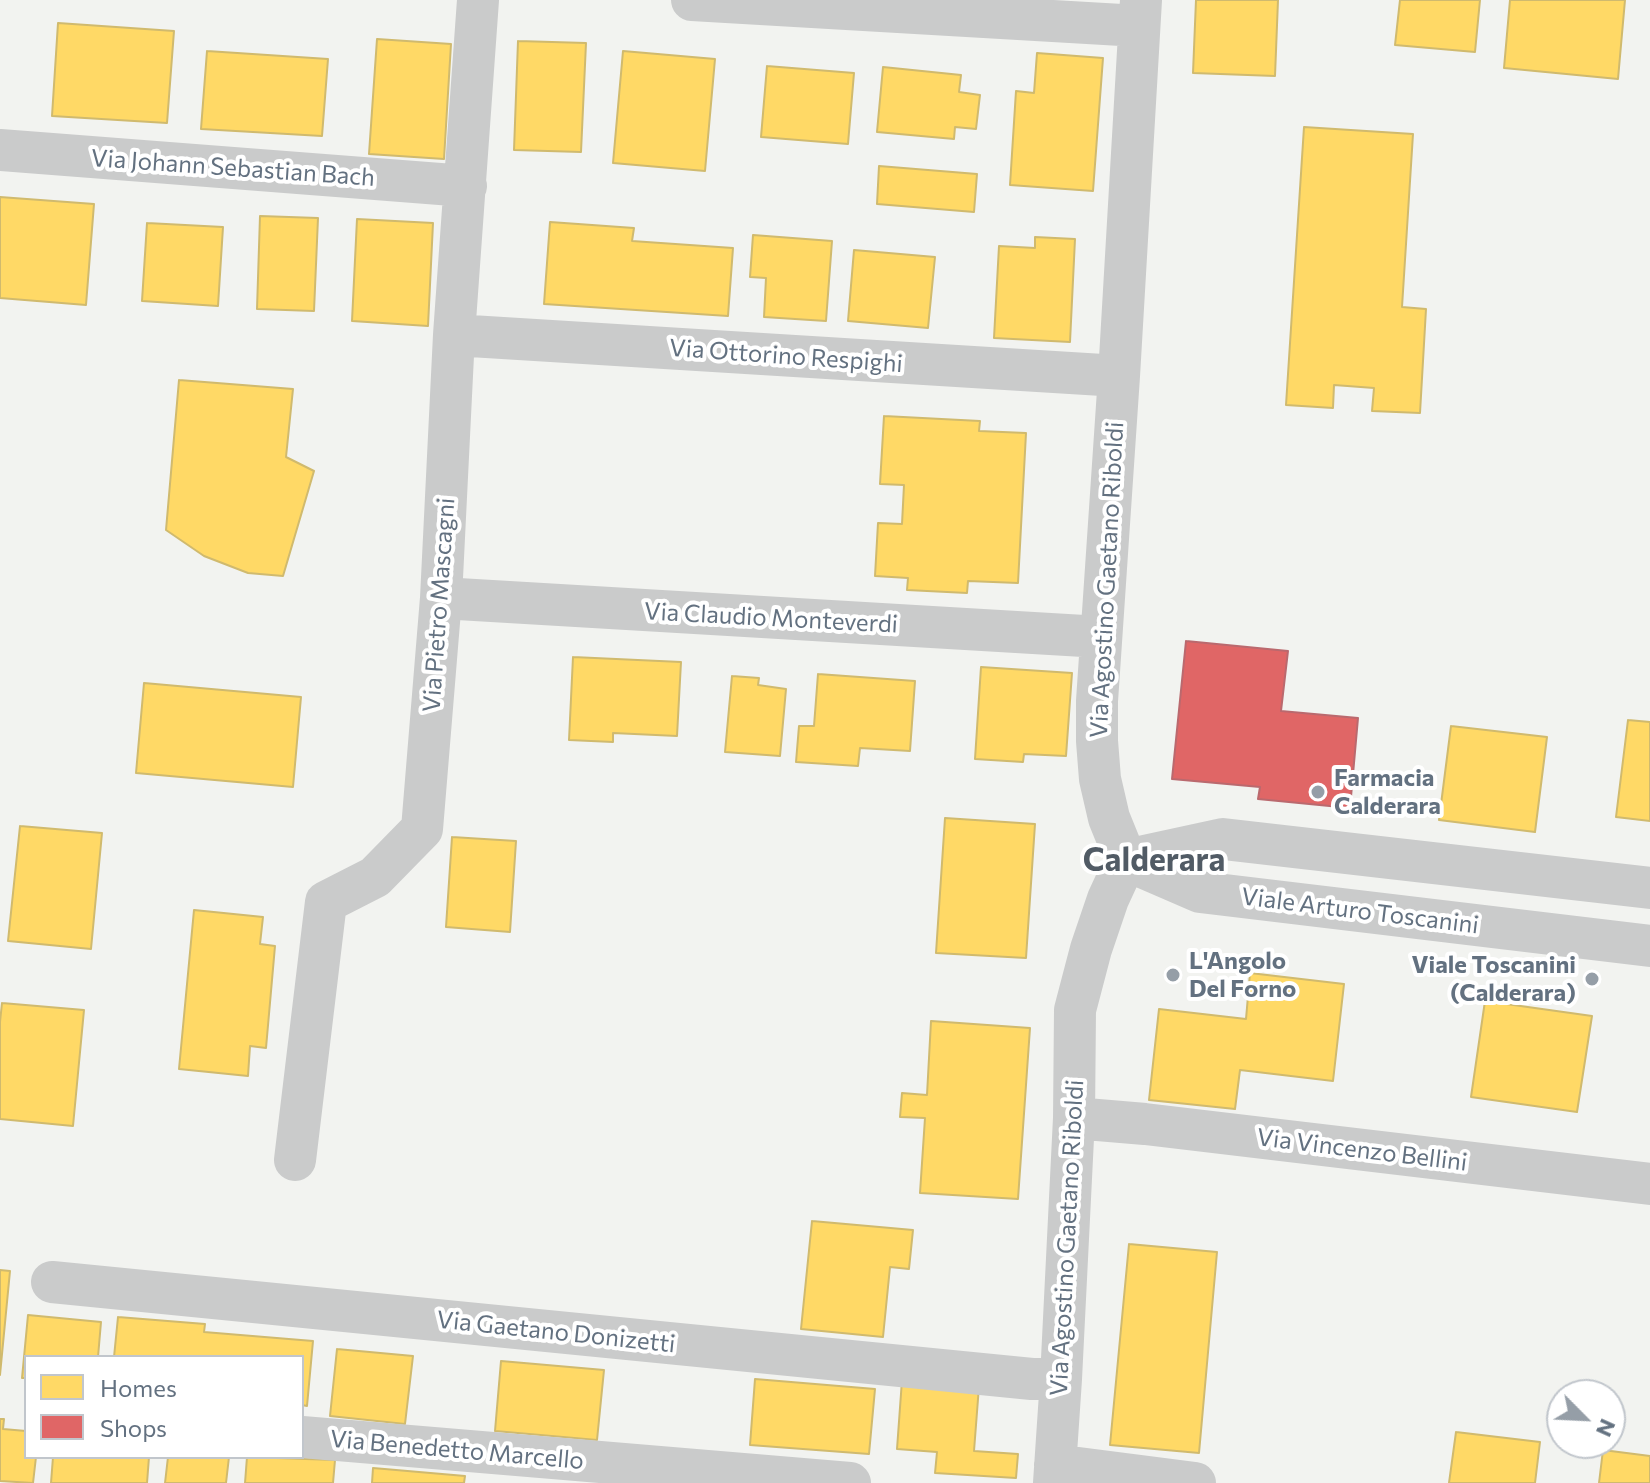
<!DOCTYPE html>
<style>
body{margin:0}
#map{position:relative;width:1650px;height:1483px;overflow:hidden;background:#f2f3f0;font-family:Commissioner,sans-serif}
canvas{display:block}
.legend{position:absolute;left:24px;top:1355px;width:280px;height:104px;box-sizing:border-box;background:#fff;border:2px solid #c1c6cc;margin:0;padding:10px 14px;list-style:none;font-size:24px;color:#637180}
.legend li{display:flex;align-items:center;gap:16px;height:40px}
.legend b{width:40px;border:2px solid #c1c6cc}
.north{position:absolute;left:1546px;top:1379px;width:80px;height:80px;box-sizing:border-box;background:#fff;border:2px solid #c1c6cc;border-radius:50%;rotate:114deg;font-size:22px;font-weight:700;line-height:32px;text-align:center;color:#637180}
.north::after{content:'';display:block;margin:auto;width:28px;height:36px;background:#959ea7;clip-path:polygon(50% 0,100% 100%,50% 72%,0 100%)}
</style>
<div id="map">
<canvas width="1650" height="1483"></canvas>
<ul class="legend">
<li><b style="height:22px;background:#ffd966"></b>Homes</li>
<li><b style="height:22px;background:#e06666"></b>Shops</li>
</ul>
<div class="north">N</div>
</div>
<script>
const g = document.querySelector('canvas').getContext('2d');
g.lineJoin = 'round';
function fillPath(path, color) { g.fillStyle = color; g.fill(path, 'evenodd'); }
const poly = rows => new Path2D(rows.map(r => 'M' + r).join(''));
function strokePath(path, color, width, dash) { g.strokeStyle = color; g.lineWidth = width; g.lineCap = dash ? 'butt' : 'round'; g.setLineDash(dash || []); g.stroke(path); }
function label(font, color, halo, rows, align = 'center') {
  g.font = font + ' Commissioner,sans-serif'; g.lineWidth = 8; g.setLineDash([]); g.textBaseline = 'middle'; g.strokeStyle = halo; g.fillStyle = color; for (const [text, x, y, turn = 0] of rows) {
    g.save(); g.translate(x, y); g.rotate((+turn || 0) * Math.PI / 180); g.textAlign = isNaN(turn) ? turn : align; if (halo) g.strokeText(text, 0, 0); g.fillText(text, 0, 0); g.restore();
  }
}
const homes = poly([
 [1196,0,1278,0,1275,76,1193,73,1196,0],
 [1400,0,1480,0,1475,52,1395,45,1400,0],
 [1510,0,1625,0,1618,79,1504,68,1510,0],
 [58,23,174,31,167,123,52,116,58,23],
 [377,39,451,44,444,159,369,154,377,39],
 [518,41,586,43,581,152,514,150,518,41],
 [207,51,328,59,322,136,201,129,207,51],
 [623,51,715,59,705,171,613,163,623,51],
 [1037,53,1103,58,1093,191,1010,185,1016,91,1034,93,1037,53],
 [767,66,854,73,848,144,761,137,767,66],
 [883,67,961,75,959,92,980,95,976,129,955,127,954,139,877,132,883,67],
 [1304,127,1413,134,1402,307,1426,309,1420,413,1372,411,1374,388,1334,385,1333,408,1286,405,1304,127],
 [879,166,977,174,974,212,877,204,879,166],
 [0,197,94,204,86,305,0,298,0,197],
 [260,216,318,218,314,311,257,309,260,216],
 [357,219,433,223,428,326,352,321,357,219],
 [550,222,634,228,632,241,733,248,728,316,544,304,550,222],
 [147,223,223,227,218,306,142,301,147,223],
 [753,235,832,241,826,321,764,317,766,278,750,277,753,235],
 [1035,237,1075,239,1070,342,994,338,999,246,1035,248,1035,237],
 [854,250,935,257,928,328,848,321,854,250],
 [179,380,293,389,286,457,314,471,283,576,248,573,204,556,166,530,179,380],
 [884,416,980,421,979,431,1026,433,1018,583,968,581,967,593,907,590,908,578,875,576,878,523,902,524,904,485,880,484,884,416],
 [573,657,681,662,677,736,613,733,613,742,569,740,573,657],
 [981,667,1072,673,1066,756,1024,754,1023,762,975,759,981,667],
 [818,674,915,681,910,751,860,748,858,766,796,762,799,726,814,726,818,674],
 [732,676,759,678,758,685,786,689,780,756,725,752,732,676],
 [144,683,301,697,293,787,136,773,144,683],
 [1628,720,1650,722,1650,821,1616,817,1628,720],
 [1451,726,1547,737,1535,832,1439,820,1451,726],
 [945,818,1035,824,1026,958,936,953,945,818],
 [20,826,102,833,91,949,8,941,20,826],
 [452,837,516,841,510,932,446,927,452,837],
 [194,910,263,917,260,944,275,946,266,1048,250,1046,248,1076,179,1069,194,910],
 [1250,973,1344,984,1333,1081,1240,1070,1235,1109,1149,1100,1159,1009,1246,1019,1250,973],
 [1485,1001,1592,1016,1577,1112,1471,1097,1485,1001],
 [2,1003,84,1010,73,1126,0,1119,0,1022,2,1003],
 [931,1021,1030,1028,1018,1199,920,1193,925,1118,900,1117,902,1093,927,1095,931,1021],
 [812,1221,913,1230,909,1269,890,1267,883,1337,801,1329,812,1221],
 [1129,1244,1217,1252,1199,1453,1110,1445,1129,1244],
 [0,1270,10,1271,0,1375,0,1270],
 [28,1315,101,1322,98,1357,26,1357,26,1378,22,1378,28,1315],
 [118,1317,205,1324,204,1332,313,1341,307,1406,302,1405,302,1357,114,1357,118,1317],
 [337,1349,413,1356,405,1424,330,1416,337,1349],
 [501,1361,604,1370,597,1440,495,1431,501,1361],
 [755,1379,875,1389,869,1454,750,1445,755,1379],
 [902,1380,979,1386,974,1451,1018,1454,1016,1478,935,1473,937,1452,897,1449,902,1380],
 [0,1419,4,1419,3,1429,26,1431,26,1457,36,1457,33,1483,0,1481,0,1419],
 [1456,1432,1540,1442,1535,1483,1449,1483,1456,1432],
 [1603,1450,1650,1456,1650,1483,1599,1483,1603,1450],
 [53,1457,149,1457,147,1483,51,1483,53,1457],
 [168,1457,229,1457,226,1483,165,1483,168,1457],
 [247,1457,335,1460,333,1483,245,1483,247,1457],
 [373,1468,465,1476,464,1483,372,1483,373,1468]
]);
fillPath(homes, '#ffd966');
strokePath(homes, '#d0ba6e', 2);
const shops = poly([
 [1186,641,1288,651,1281,711,1358,718,1350,808,1258,799,1260,787,1172,779,1186,641]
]);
fillPath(shops, '#e06666');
strokePath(shops, '#ba696e', 2);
strokePath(poly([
 [692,0,1139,26],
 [0,150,466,186],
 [454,335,1119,376],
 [441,598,1101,637],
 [1126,860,1200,892,1650,946],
 [1126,860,1223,839,1650,888],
 [1074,1118,1145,1124,1650,1184],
 [295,1160,326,902,375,877,422,829,441,598,454,335,478,0],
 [52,1282,1032,1379,1061,1379],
 [302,1437,850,1483],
 [1055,1465,1195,1483],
 [1054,1483,1061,1379,1074,1118,1075,1010,1091,949,1108,899,1126,860,1109,818,1100,779,1097,741,1097,701,1119,376,1141,0]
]), '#cacbcb', 42);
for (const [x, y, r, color] of [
 [1318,792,8,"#959ea7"],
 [1173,975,8,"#959ea7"],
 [1592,979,8,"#959ea7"]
]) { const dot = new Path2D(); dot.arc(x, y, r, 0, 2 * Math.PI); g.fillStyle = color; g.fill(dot); strokePath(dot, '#fff', 3); }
label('24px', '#637180', '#fff', [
 ["Via Johann Sebastian Bach",233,168,4],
 ["Via Ottorino Respighi",786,356,4],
 ["Via Agostino Gaetano Riboldi",1107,580,-87],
 ["Via Pietro Mascagni",439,605,-86],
 ["Via Claudio Monteverdi",771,618,3],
 ["Viale Arturo Toscanini",1360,911,7],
 ["Via Vincenzo Bellini",1362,1150,7],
 ["Via Agostino Gaetano Riboldi",1067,1238,-87],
 ["Via Gaetano Donizetti",556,1332,6],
 ["Via Benedetto Marcello",457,1450,5]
]);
label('bold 24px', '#637180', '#fff', [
 ["Farmacia",1334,778],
 ["Calderara",1334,806],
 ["L'Angolo",1189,961],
 ["Del Forno",1189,989],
 ["Viale Toscanini",1576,965,"right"],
 ["(Calderara)",1576,993,"right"]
], 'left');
label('bold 32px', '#515b65', '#fff', [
 ["Calderara",1154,860]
]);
</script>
